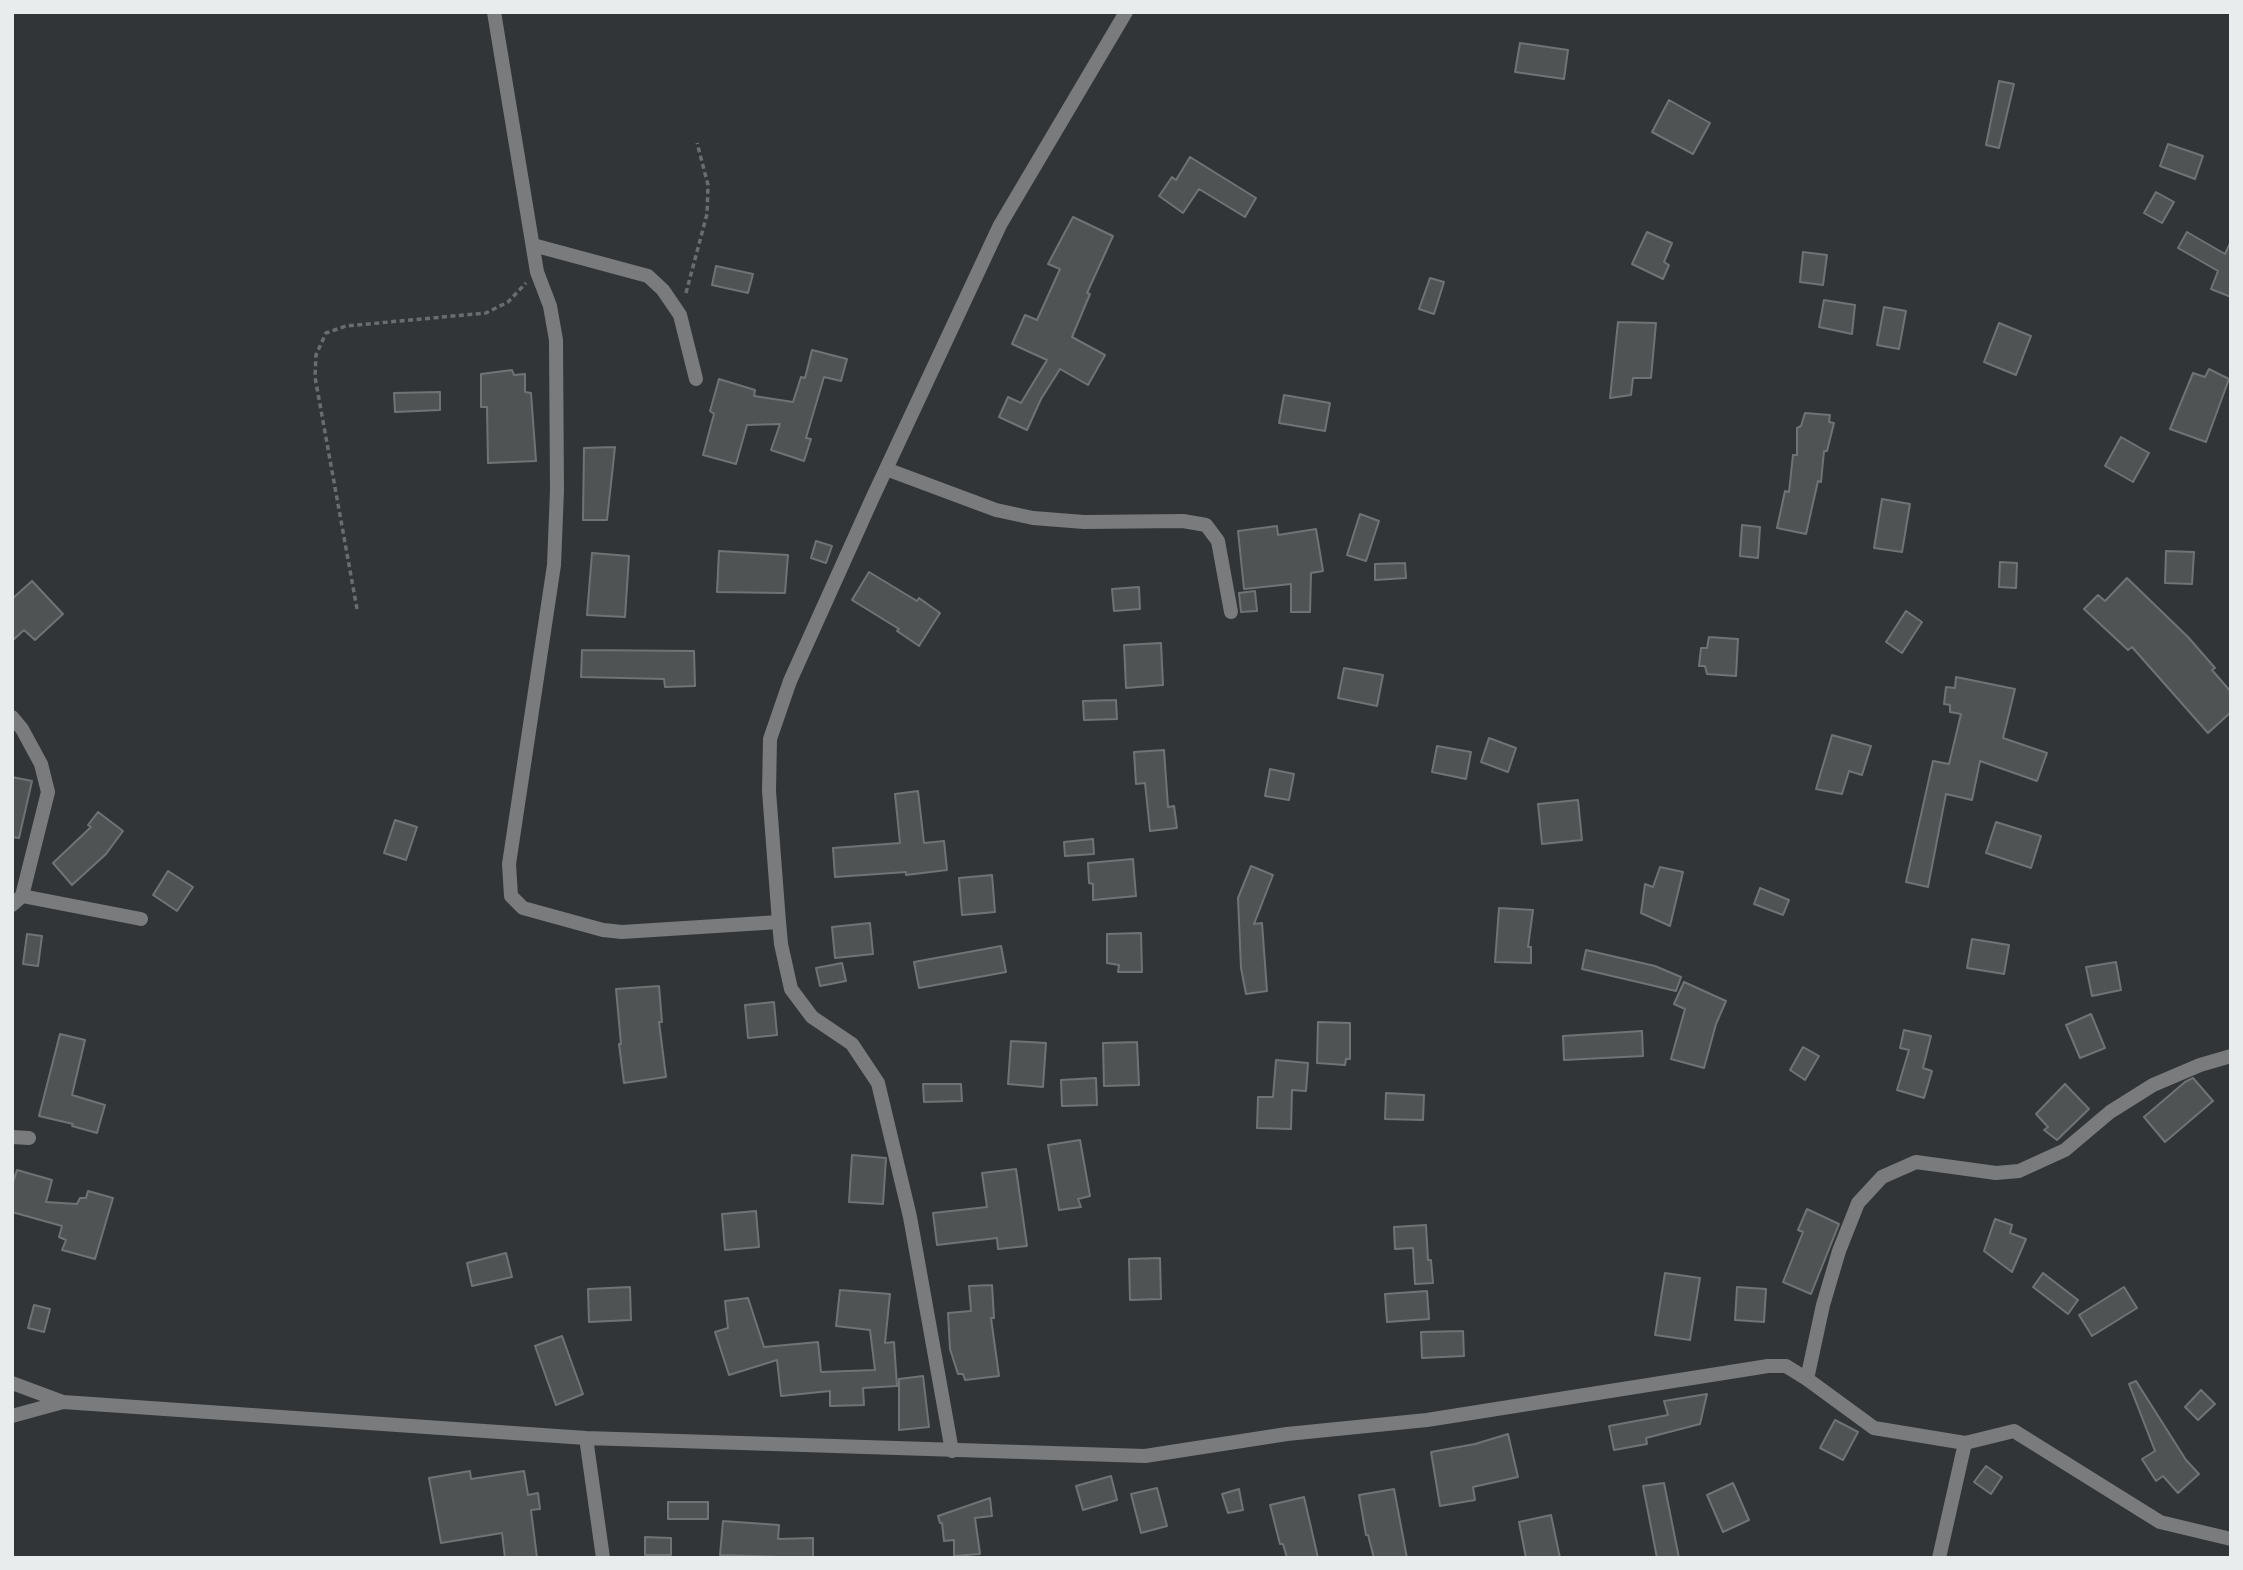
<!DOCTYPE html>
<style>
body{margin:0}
#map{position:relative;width:2243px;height:1570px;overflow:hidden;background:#323537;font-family:"Golos Text",sans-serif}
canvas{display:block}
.frame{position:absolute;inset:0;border:14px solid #e9eced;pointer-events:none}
</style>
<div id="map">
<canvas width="2243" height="1570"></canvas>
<div class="frame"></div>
</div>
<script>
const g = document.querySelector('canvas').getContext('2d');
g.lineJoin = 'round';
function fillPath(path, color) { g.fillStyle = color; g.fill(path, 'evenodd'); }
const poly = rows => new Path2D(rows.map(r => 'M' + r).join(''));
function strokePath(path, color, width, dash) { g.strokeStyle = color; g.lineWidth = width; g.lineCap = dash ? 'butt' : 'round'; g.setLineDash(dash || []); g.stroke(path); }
const building = poly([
 [1520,43,1568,50,1564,79,1515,72,1520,43],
 [1999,81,2014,84,1999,148,1986,145,1999,81],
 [1669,100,1710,123,1693,154,1652,132,1669,100],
 [2168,144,2203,156,2195,179,2160,166,2168,144],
 [1190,157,1256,198,1245,217,1199,189,1183,213,1159,196,1172,177,1176,180,1190,157],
 [2156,192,2174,202,2162,223,2144,213,2156,192],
 [1073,217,1113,236,1087,293,1090,294,1072,337,1105,355,1088,385,1060,369,1041,399,1027,430,999,417,1008,397,1021,403,1047,360,1012,344,1025,315,1037,320,1060,269,1048,264,1073,217],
 [1647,232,1672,243,1664,262,1669,265,1663,279,1632,264,1647,232],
 [2187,232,2225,254,2231,241,2231,297,2211,289,2218,271,2178,248,2187,232],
 [1803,252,1827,255,1823,285,1800,282,1803,252],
 [716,266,753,274,748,293,712,285,716,266],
 [1430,278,1444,282,1434,314,1419,309,1430,278],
 [1824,300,1855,305,1852,334,1819,327,1824,300],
 [1884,307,1906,311,1899,349,1877,345,1884,307],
 [1618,322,1656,323,1651,378,1633,378,1631,395,1610,398,1618,322],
 [1999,323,2031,336,2016,375,1984,362,1999,323],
 [812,350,847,359,841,381,824,377,806,438,811,439,804,461,771,450,780,424,747,425,736,464,703,455,714,414,710,411,719,379,755,390,754,396,793,402,801,377,805,378,812,350],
 [2209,369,2229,379,2206,442,2170,429,2193,373,2205,377,2209,369],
 [512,370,514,375,525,374,525,392,531,393,536,461,488,463,487,407,481,407,481,374,512,370],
 [440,392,440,410,395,412,394,393,440,392],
 [1284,395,1330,403,1325,431,1279,423,1284,395],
 [1805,413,1830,415,1829,422,1834,423,1827,451,1824,451,1821,482,1818,481,1806,534,1777,528,1785,491,1789,492,1793,455,1797,455,1797,428,1801,426,1805,413],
 [2121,437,2149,453,2133,482,2105,466,2121,437],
 [615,447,607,520,583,520,584,448,615,447],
 [1882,499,1910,504,1902,552,1874,548,1882,499],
 [1360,514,1379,521,1366,561,1347,555,1360,514],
 [1742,525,1760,527,1758,558,1740,556,1742,525],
 [1277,526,1278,535,1316,529,1323,571,1311,573,1310,612,1291,612,1291,584,1244,589,1238,531,1277,526],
 [816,541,832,546,826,563,811,558,816,541],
 [719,551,788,555,785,593,717,592,719,551],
 [2166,551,2194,552,2192,584,2165,583,2166,551],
 [592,553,629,556,625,617,587,615,592,553],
 [2000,562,2017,563,2016,588,1999,587,2000,562],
 [1405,563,1406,578,1375,580,1375,564,1405,563],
 [869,572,917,601,919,598,940,613,919,646,897,631,899,629,852,600,869,572],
 [2127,578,2188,637,2215,668,2212,670,2231,692,2231,712,2208,733,2132,647,2128,650,2084,609,2098,595,2105,601,2127,578],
 [32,581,63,614,35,640,24,630,12,641,12,599,32,581],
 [1139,587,1140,609,1114,611,1112,589,1139,587],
 [1255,591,1257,611,1241,612,1239,593,1255,591],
 [1906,611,1922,622,1902,653,1886,642,1906,611],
 [1709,637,1738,639,1736,676,1707,674,1705,666,1699,666,1701,648,1707,648,1709,637],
 [1161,643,1163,685,1126,688,1124,645,1161,643],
 [582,650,694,651,695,686,665,687,664,679,581,677,582,650],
 [1344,668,1383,675,1377,706,1338,698,1344,668],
 [1956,677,2015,689,2003,738,2047,753,2037,781,1980,761,1972,800,1946,794,1928,887,1906,882,1933,761,1949,764,1961,714,1950,712,1950,705,1944,704,1946,687,1955,688,1956,677],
 [1116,700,1117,719,1084,720,1083,701,1116,700],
 [1832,735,1871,746,1862,775,1849,771,1842,794,1816,789,1832,735],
 [1489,738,1516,748,1508,772,1481,762,1489,738],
 [1437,746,1471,752,1466,779,1432,772,1437,746],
 [1164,750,1168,807,1174,806,1177,828,1150,831,1145,783,1136,784,1134,752,1164,750],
 [1270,769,1294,774,1289,800,1265,796,1270,769],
 [12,777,32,781,19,838,12,837,12,777],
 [918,791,924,843,944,841,947,870,906,875,906,872,835,877,833,848,900,843,895,794,918,791],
 [1578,800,1582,840,1542,844,1538,804,1578,800],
 [98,812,123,831,106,854,72,885,53,863,91,827,88,825,98,812],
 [395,820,417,827,406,860,384,853,395,820],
 [1996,822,2041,836,2031,868,1986,853,1996,822],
 [1093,839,1094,854,1065,856,1064,842,1093,839],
 [1133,859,1136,896,1093,900,1093,884,1089,883,1088,863,1133,859],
 [1251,866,1273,875,1254,924,1262,923,1267,991,1246,994,1241,968,1238,898,1251,866],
 [1660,867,1683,872,1670,926,1641,913,1645,884,1653,887,1660,867],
 [168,871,193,887,177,911,153,895,168,871],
 [992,875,995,912,962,915,959,878,992,875],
 [1760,888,1789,900,1783,915,1754,904,1760,888],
 [1499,908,1533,910,1528,947,1531,947,1531,963,1495,962,1499,908],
 [870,923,873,954,835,958,832,927,870,923],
 [1141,933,1142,972,1118,972,1119,965,1107,963,1107,934,1141,933],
 [27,934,42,936,38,966,23,964,27,934],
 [1972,939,2009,945,2004,974,1967,968,1972,939],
 [1001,946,1006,972,919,988,914,962,1001,946],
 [1586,950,1655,966,1681,977,1676,991,1582,969,1586,950],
 [2116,962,2121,990,2092,996,2086,967,2116,962],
 [842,963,846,981,820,986,816,968,842,963],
 [1684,982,1726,1001,1716,1024,1704,1068,1671,1059,1685,1009,1674,1004,1684,982],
 [659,986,662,1022,659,1022,666,1077,624,1083,619,1044,621,1044,616,989,659,986],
 [774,1002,777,1035,748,1038,745,1005,774,1002],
 [2091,1014,2105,1048,2080,1058,2066,1025,2091,1014],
 [1318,1022,1350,1023,1350,1059,1346,1059,1345,1065,1317,1063,1318,1022],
 [1904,1030,1931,1036,1923,1068,1932,1071,1924,1098,1897,1090,1909,1050,1900,1048,1904,1030],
 [1642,1031,1643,1056,1564,1060,1563,1036,1642,1031],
 [60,1034,85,1040,72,1095,105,1105,97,1133,72,1126,73,1124,39,1116,60,1034],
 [1011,1041,1046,1043,1043,1087,1008,1084,1011,1041],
 [1137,1042,1139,1085,1104,1086,1103,1043,1137,1042],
 [1803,1047,1819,1056,1805,1080,1790,1070,1803,1047],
 [1276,1060,1308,1063,1306,1091,1292,1090,1291,1129,1257,1128,1258,1097,1273,1097,1276,1060],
 [1096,1078,1097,1105,1062,1106,1061,1080,1096,1078],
 [2193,1078,2213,1101,2165,1142,2144,1117,2185,1082,2193,1078],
 [923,1084,961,1084,962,1101,924,1102,923,1084],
 [2065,1084,2089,1109,2057,1140,2044,1130,2048,1127,2036,1114,2065,1084],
 [1386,1093,1424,1095,1423,1120,1385,1119,1386,1093],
 [1080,1140,1090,1196,1078,1199,1081,1207,1059,1210,1048,1145,1080,1140],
 [852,1155,886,1158,883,1204,849,1202,852,1155],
 [1016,1169,1027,1246,998,1249,997,1238,937,1245,933,1213,987,1207,982,1173,1016,1169],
 [17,1170,52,1180,46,1202,77,1204,80,1198,86,1198,88,1191,113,1198,95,1259,62,1250,66,1240,59,1237,62,1226,12,1212,12,1185,17,1170],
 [1807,1209,1839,1224,1811,1294,1783,1282,1803,1232,1798,1230,1807,1209],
 [756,1211,759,1247,725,1250,722,1214,756,1211],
 [1995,1219,2012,1225,2010,1233,2026,1239,2012,1272,1984,1251,1995,1219],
 [1426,1225,1428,1260,1431,1260,1433,1283,1415,1284,1413,1248,1395,1249,1394,1227,1426,1225],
 [506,1253,512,1277,472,1286,467,1263,506,1253],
 [1160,1258,1161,1299,1130,1300,1129,1259,1160,1258],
 [1665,1273,1700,1278,1690,1340,1655,1335,1665,1273],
 [2043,1273,2078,1300,2068,1314,2033,1287,2043,1273],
 [992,1285,994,1318,991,1318,999,1376,965,1380,963,1374,958,1374,950,1349,948,1313,971,1311,969,1286,992,1285],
 [630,1287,631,1320,589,1322,588,1289,630,1287],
 [1737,1287,1766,1289,1764,1322,1735,1320,1737,1287],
 [2124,1287,2137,1308,2092,1336,2079,1315,2124,1287],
 [840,1290,890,1294,885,1343,894,1342,897,1386,863,1388,864,1405,830,1406,830,1391,781,1396,777,1360,729,1375,715,1332,728,1328,725,1301,748,1298,764,1347,818,1342,821,1372,875,1370,870,1330,836,1326,840,1290],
 [1427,1291,1429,1319,1387,1322,1385,1294,1427,1291],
 [34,1305,50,1309,44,1332,28,1328,34,1305],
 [1463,1331,1464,1356,1422,1358,1421,1332,1463,1331],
 [562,1336,583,1394,556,1405,535,1346,562,1336],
 [923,1376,929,1427,899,1430,899,1379,923,1376],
 [2136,1381,2186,1460,2199,1474,2178,1493,2163,1476,2156,1481,2142,1459,2155,1451,2129,1384,2136,1381],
 [2201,1390,2215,1404,2198,1420,2185,1407,2201,1390],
 [1707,1394,1700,1424,1646,1438,1647,1444,1614,1450,1609,1426,1668,1415,1664,1401,1707,1394],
 [1835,1420,1858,1432,1843,1460,1820,1448,1835,1420],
 [1508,1434,1518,1477,1473,1487,1475,1500,1440,1506,1431,1452,1475,1444,1508,1434],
 [1986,1466,2002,1477,1991,1494,1974,1482,1986,1466],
 [470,1471,471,1479,524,1471,528,1495,538,1493,540,1509,531,1510,537,1558,505,1558,502,1533,441,1543,429,1478,470,1471],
 [1111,1476,1117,1500,1083,1510,1076,1486,1111,1476],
 [1664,1483,1679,1558,1657,1558,1643,1486,1664,1483],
 [1733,1483,1749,1520,1723,1532,1707,1495,1733,1483],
 [1157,1488,1167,1526,1141,1533,1131,1494,1157,1488],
 [1239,1489,1243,1510,1228,1513,1222,1494,1239,1489],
 [1394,1489,1407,1558,1374,1558,1368,1535,1366,1535,1359,1495,1394,1489],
 [1304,1497,1318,1558,1287,1558,1283,1544,1280,1544,1270,1505,1304,1497],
 [990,1498,992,1516,975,1518,980,1554,954,1556,954,1540,944,1541,942,1523,940,1523,938,1516,990,1498],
 [668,1502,708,1502,708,1519,668,1519,668,1502],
 [1551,1515,1560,1558,1526,1558,1519,1522,1551,1515],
 [723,1521,779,1525,778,1539,813,1538,813,1558,720,1555,723,1521],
 [645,1537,671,1538,671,1555,645,1555,645,1537]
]);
fillPath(building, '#4f5354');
strokePath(building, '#707375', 2);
strokePath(poly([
 [686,293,707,214,708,185,697,143],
 [357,609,315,377,316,355,326,333,346,326,486,313,508,302,526,283]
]), '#6a6d6f', 3.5, [5, 3.5]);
strokePath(poly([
 [494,12,537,272,550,306,556,340,557,490,554,565,509,864,511,896,523,908,603,930,622,932,779,922],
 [533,245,648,276,663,290,680,315,696,379],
 [886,469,996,510,1033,518,1084,522,1183,521,1206,525,1218,541,1231,612],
 [12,717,22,729,41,764,48,792,22,896,12,905],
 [22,896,141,919],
 [12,1137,29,1138],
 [1807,1379,1823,1305,1839,1251,1858,1203,1882,1177,1916,1162,1996,1173,2019,1171,2065,1150,2110,1112,2153,1085,2200,1065,2231,1056],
 [12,1383,63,1402,12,1416],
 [63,1402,586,1438,1145,1456,1287,1434,1427,1420,1768,1366,1786,1366,1807,1379,1874,1428,1965,1443,2014,1431,2160,1522,2231,1539],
 [586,1438,603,1558],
 [952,1451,910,1217,878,1083,852,1044,812,1017,791,989,781,944,779,922,769,791,770,739,790,681,872,499,1000,225,1126,12],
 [1939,1558,1965,1443]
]), '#797b7c', 14);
</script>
